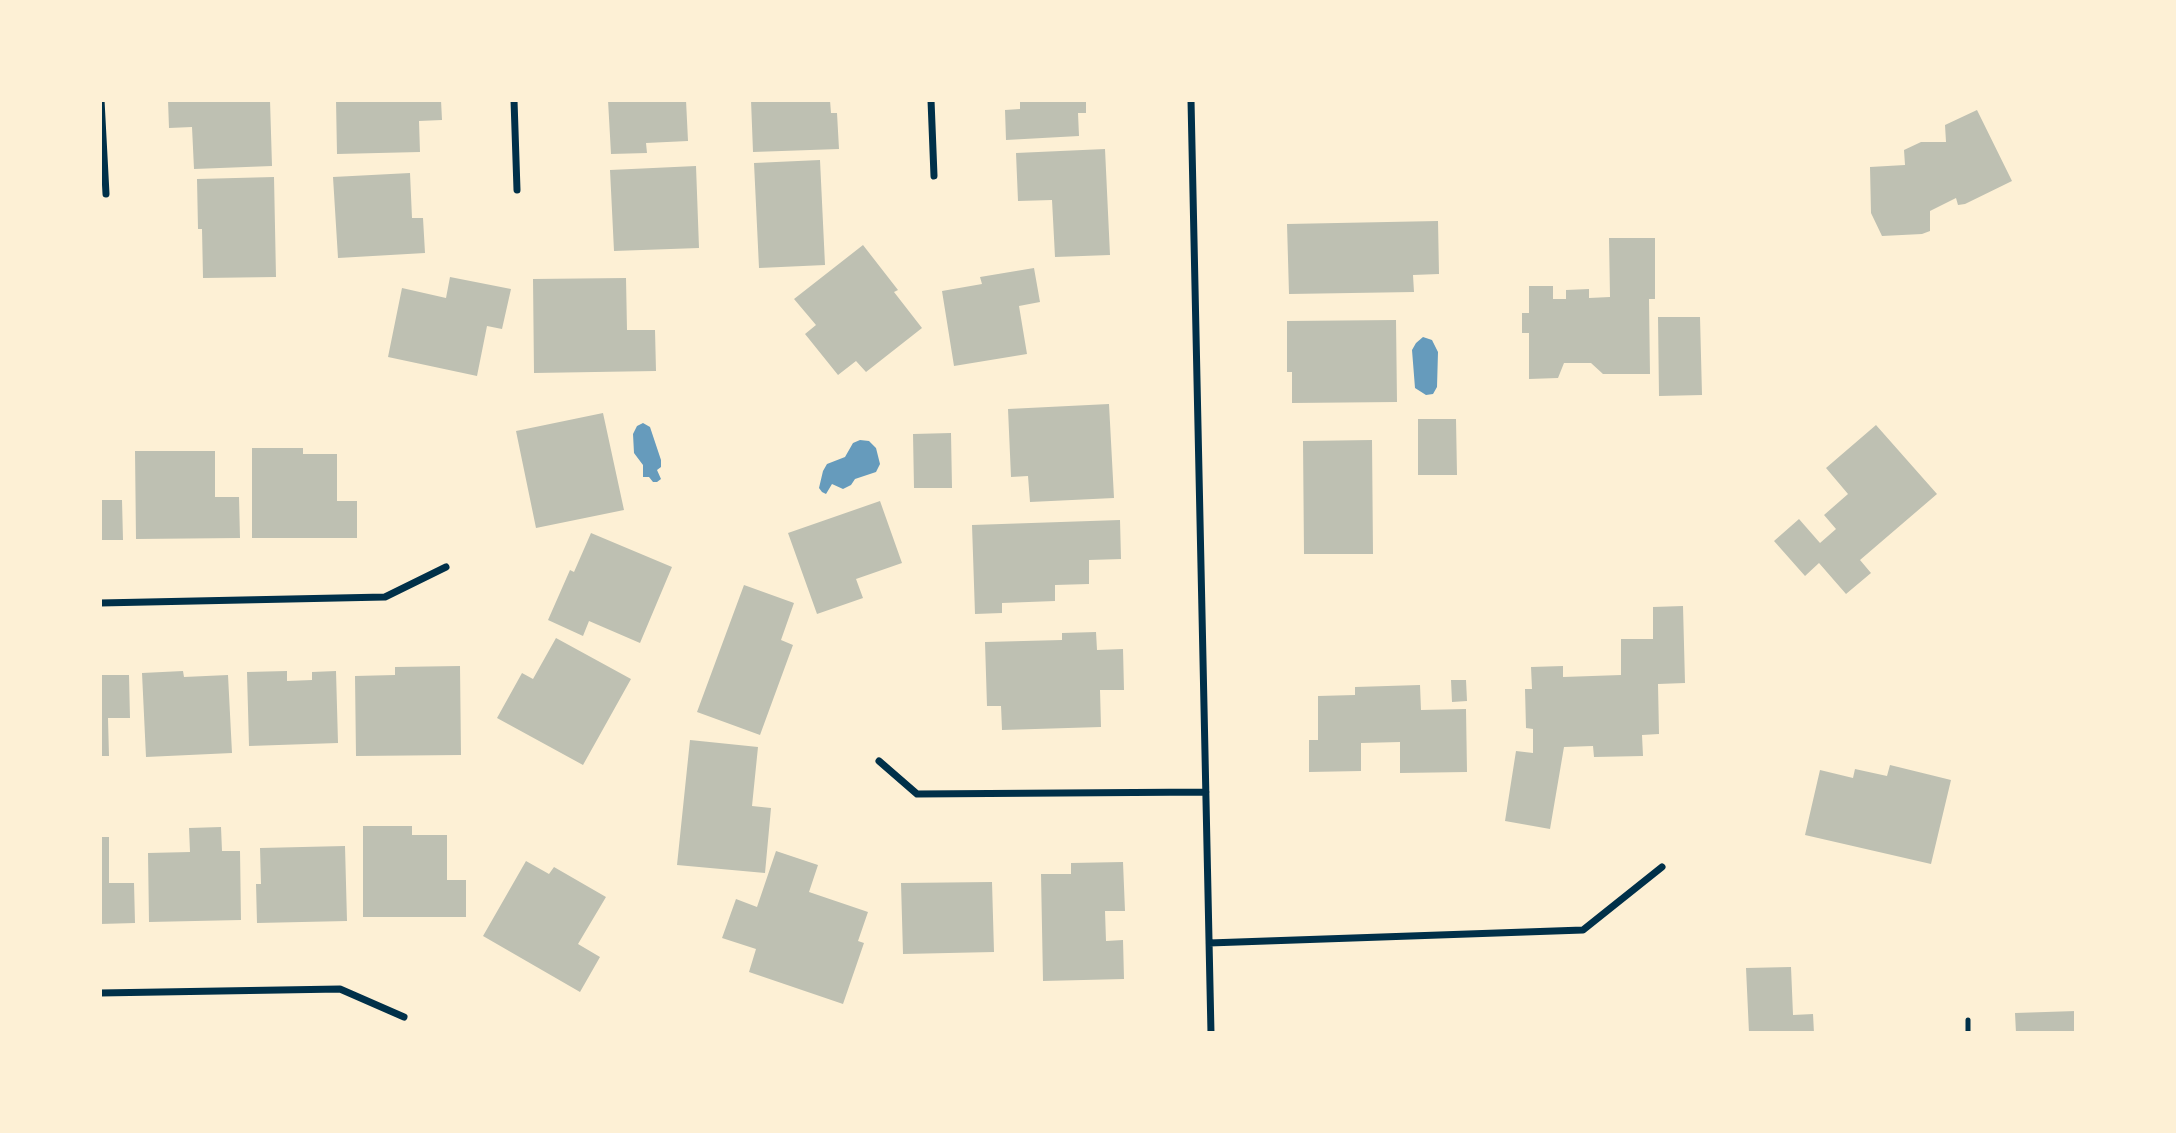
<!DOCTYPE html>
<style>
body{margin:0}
#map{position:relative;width:2176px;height:1133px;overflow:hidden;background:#fdf0d5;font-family:Raleway,sans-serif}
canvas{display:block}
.frame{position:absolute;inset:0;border:102px solid #fdf0d5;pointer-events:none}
</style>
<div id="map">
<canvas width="2176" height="1133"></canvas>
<div class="frame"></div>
</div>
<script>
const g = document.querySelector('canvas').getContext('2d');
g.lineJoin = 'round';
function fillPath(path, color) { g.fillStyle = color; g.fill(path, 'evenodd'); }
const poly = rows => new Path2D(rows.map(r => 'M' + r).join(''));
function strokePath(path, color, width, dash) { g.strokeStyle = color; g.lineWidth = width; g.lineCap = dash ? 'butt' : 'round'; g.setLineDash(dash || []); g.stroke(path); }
fillPath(poly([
 [1423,337,1432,340,1438,352,1437,387,1433,394,1426,395,1415,388,1412,350,1416,343],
 [643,423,650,427,661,460,661,467,657,470,661,479,657,482,653,482,649,477,643,477,643,465,634,453,633,434,637,426],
 [860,440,869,441,876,448,880,464,876,472,855,479,851,485,843,489,832,484,826,494,822,492,819,488,823,471,827,464,845,457,853,443]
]), '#669bbc');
fillPath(poly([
 [168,100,270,100,272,166,194,169,192,127,169,128],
 [336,100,441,100,442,120,419,121,420,152,337,154],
 [608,100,686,100,688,141,646,143,647,153,611,154],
 [751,100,830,100,831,113,837,113,839,149,753,152],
 [1020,100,1086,100,1086,113,1078,113,1079,136,1006,140,1005,110,1020,109],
 [1977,110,2012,181,1965,204,1958,205,1956,198,1930,211,1930,231,1922,234,1882,236,1871,213,1870,167,1905,165,1904,150,1921,142,1946,142,1945,125],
 [1105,149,1110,255,1055,257,1052,200,1018,201,1016,153],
 [820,160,825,265,759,268,754,163],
 [696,166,699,248,614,251,610,170],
 [410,173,412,218,423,218,425,253,338,258,333,177],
 [274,177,276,277,203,278,202,229,198,229,197,179],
 [1438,221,1439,274,1413,275,1414,292,1289,294,1287,224],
 [1609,238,1655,238,1655,299,1649,299,1650,374,1603,374,1591,363,1564,363,1558,378,1529,379,1529,333,1522,333,1522,313,1529,313,1529,286,1553,286,1553,299,1566,299,1566,290,1589,289,1589,298,1610,297],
 [863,245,898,290,894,292,922,328,866,372,856,361,838,375,805,334,816,325,794,299],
 [1034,268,1040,302,1019,306,1027,354,954,366,942,291,982,284,980,277],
 [450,277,511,289,502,329,487,326,477,376,388,357,402,288,446,298],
 [626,278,627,330,655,330,656,371,534,373,533,279],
 [1658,317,1700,317,1702,395,1659,396],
 [1396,320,1397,402,1292,403,1292,372,1287,372,1287,321],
 [1109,404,1114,498,1030,502,1028,476,1011,477,1008,409],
 [603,413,624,510,536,528,516,431],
 [1418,419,1456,419,1457,475,1418,475],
 [1876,425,1937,494,1860,560,1871,573,1846,594,1819,563,1805,576,1774,541,1799,519,1820,543,1836,529,1824,515,1848,494,1826,468],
 [951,433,952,488,914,488,913,434],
 [1372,440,1373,554,1304,554,1303,441],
 [252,448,303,448,303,454,337,454,337,501,357,501,357,538,252,538],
 [135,451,215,451,215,497,239,497,240,538,136,539],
 [100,500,122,500,123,540,100,540],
 [880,501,902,563,856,579,863,598,817,614,788,533],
 [1120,520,1121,559,1089,560,1089,584,1055,585,1055,601,1002,603,1002,613,975,614,972,525],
 [591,533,672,567,640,643,589,621,583,636,548,620,570,570,574,572],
 [744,585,794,603,781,640,793,645,760,735,697,712],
 [1683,606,1685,683,1658,684,1659,734,1642,735,1643,756,1594,757,1593,746,1564,747,1550,829,1505,821,1516,751,1533,753,1533,729,1526,728,1525,689,1532,689,1531,667,1563,666,1563,677,1621,675,1621,639,1653,639,1653,607],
 [1096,632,1097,650,1123,649,1124,690,1100,690,1101,727,1002,730,1001,706,987,706,985,642,1062,640,1062,633],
 [556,638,631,679,583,765,497,718,522,673,533,679],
 [460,666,461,755,356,756,355,676,395,675,395,667],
 [183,671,184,677,228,675,232,753,146,757,142,673],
 [287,671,287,681,312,680,312,672,336,671,338,743,249,746,247,672],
 [100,675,129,675,130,718,108,718,109,756,100,756],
 [1451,680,1466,680,1467,701,1452,702],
 [1420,685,1421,710,1466,709,1467,772,1400,773,1400,742,1361,743,1361,771,1309,772,1309,740,1318,740,1318,696,1355,695,1355,687],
 [690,740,758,747,752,806,771,808,765,873,677,865],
 [1890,765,1951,780,1931,864,1805,835,1820,770,1853,778,1855,769,1887,776],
 [363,826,412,826,412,835,447,835,447,880,466,880,466,917,363,917],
 [221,827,222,851,240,851,241,920,149,922,148,853,190,852,189,828],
 [100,837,109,837,109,883,134,883,135,923,100,924],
 [345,846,347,921,257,923,256,884,261,884,260,848],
 [776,851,818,865,809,892,868,912,858,941,864,943,843,1004,749,972,756,949,722,938,736,899,757,907],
 [526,861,549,874,554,867,606,897,578,944,600,957,580,992,483,936],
 [1123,862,1125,911,1105,911,1106,941,1123,940,1124,979,1043,981,1041,874,1071,874,1071,863],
 [992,882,994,952,903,954,901,883],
 [1791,967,1793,1015,1813,1014,1814,1033,1749,1033,1746,968],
 [2076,1011,2076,1033,2016,1033,2015,1013]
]), '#bec0b2');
strokePath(poly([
 [1968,1020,1968,1033]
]), '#003049', 5);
strokePath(poly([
 [101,100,106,194],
 [514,100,517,190],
 [931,100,934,176],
 [1191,100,1211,1033],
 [100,603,385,597,446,567],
 [879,761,917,794,1206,792],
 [1209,943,1583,930,1662,867],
 [100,993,340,989,404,1017]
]), '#003049', 7);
</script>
